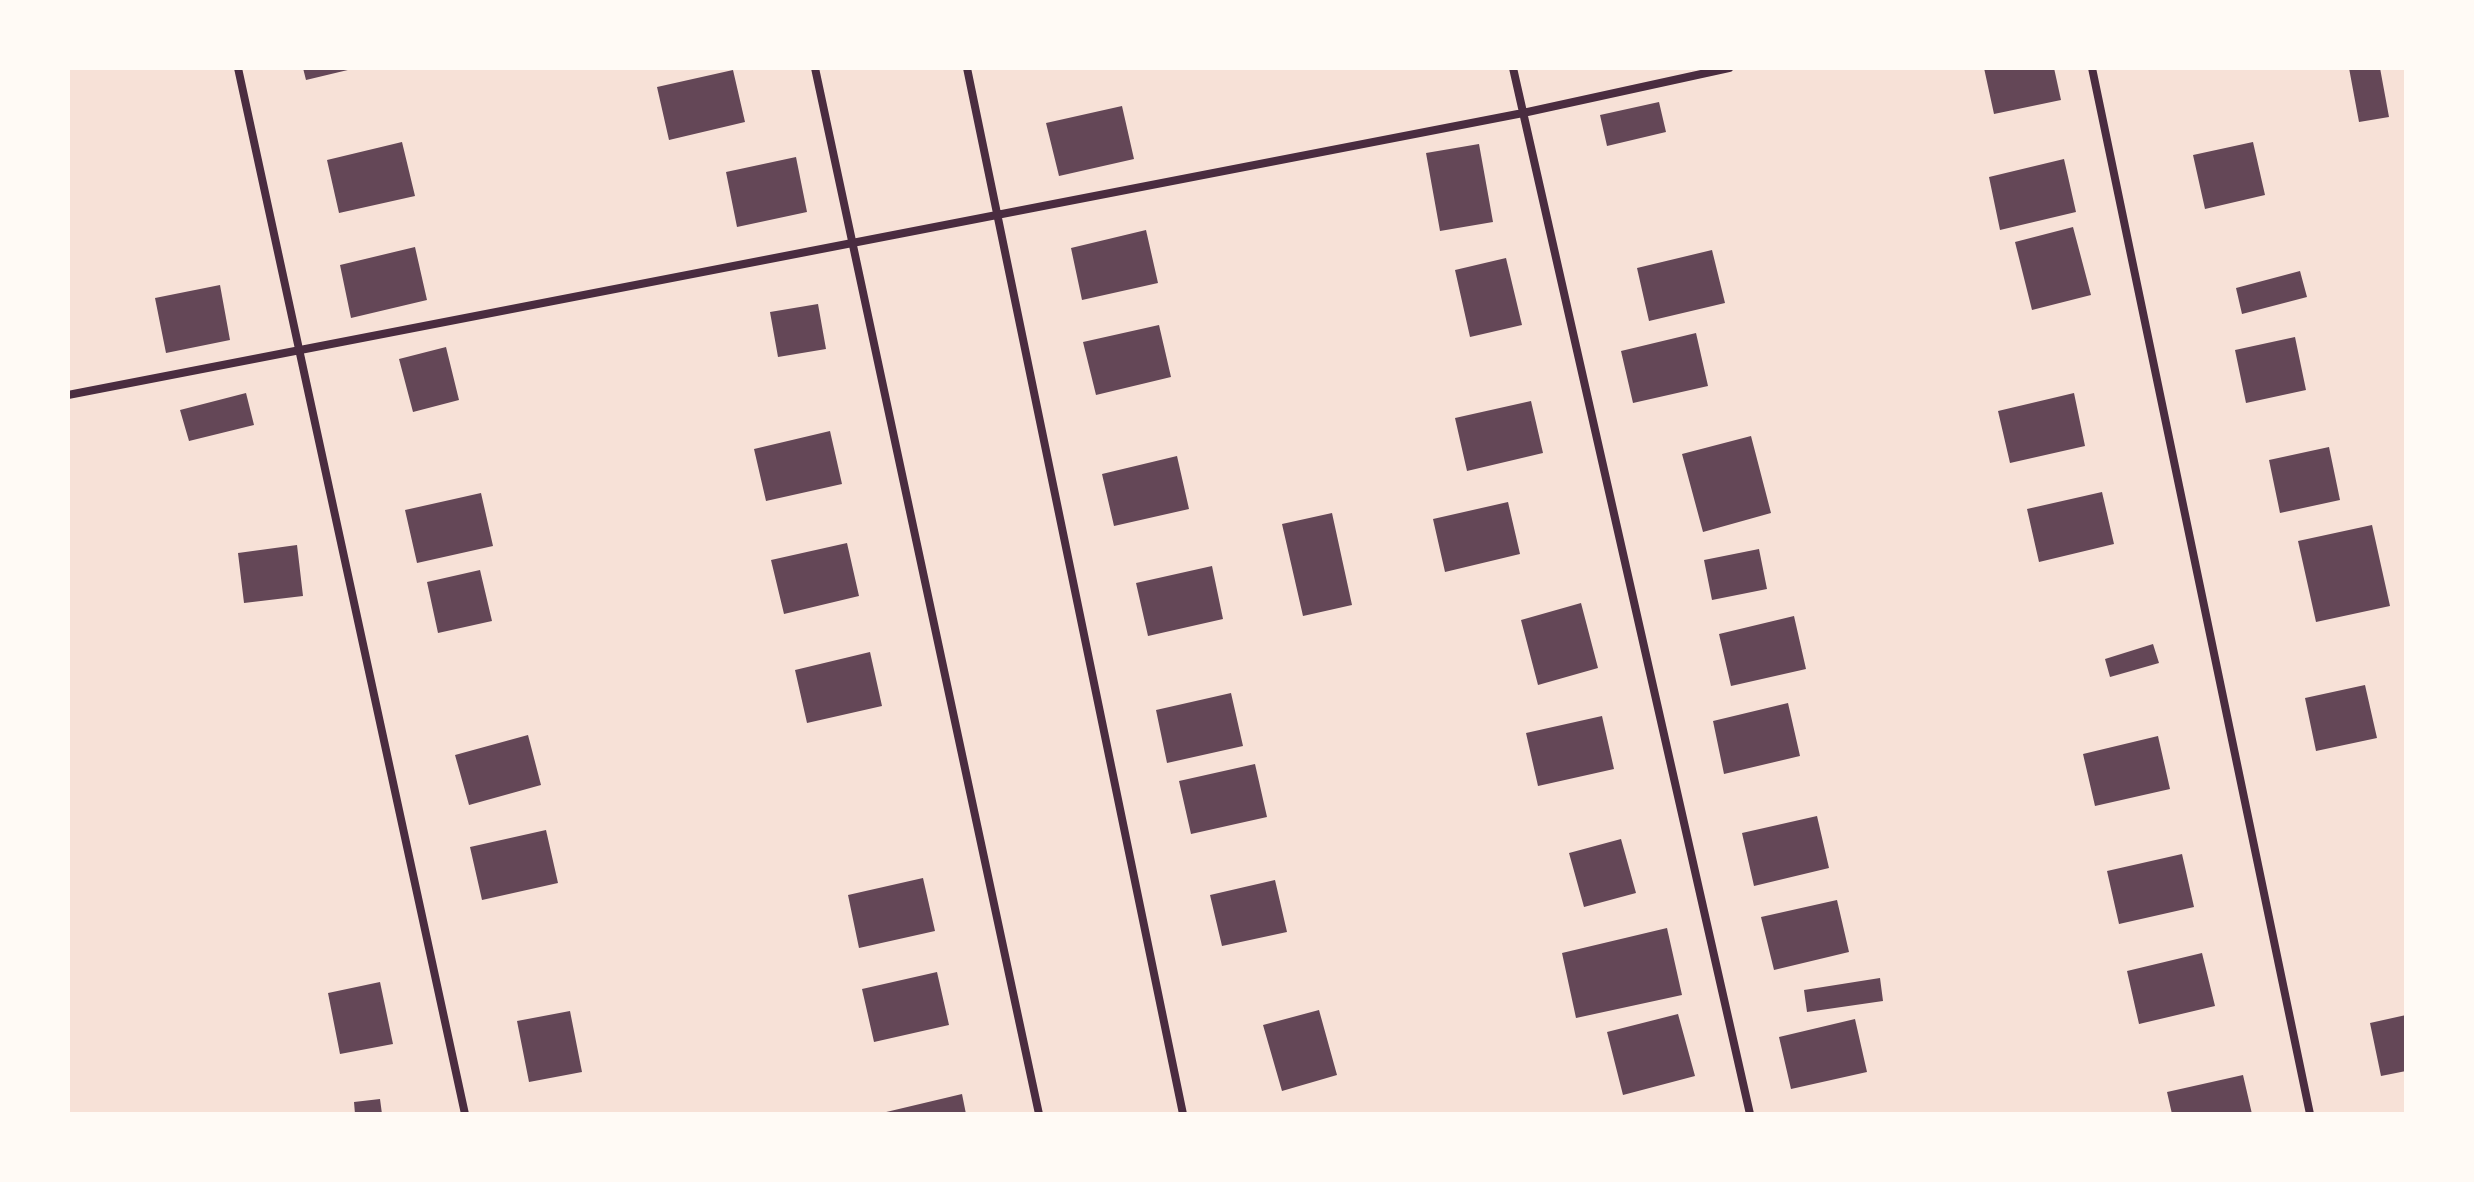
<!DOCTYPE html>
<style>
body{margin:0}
#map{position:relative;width:2474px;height:1182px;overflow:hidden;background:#f7e1d7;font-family:"Roboto Condensed",sans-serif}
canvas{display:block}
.frame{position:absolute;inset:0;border:70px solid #fffaf5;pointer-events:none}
</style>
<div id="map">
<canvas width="2474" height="1182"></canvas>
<div class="frame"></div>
</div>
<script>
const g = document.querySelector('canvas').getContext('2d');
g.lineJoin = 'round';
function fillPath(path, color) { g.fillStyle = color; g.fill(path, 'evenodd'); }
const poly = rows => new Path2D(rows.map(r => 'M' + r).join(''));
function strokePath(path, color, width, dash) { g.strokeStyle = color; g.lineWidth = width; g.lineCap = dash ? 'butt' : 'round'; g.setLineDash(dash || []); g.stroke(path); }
fillPath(poly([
 [303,68,352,68,352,69,306,80],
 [1984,68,2054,68,2061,100,1994,114],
 [2349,68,2380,68,2389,117,2359,122],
 [733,70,745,122,669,140,657,87],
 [1659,102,1666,132,1607,146,1600,115],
 [1122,106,1134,159,1059,176,1046,123],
 [402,142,415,196,339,213,327,160],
 [2253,142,2265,195,2205,209,2193,155],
 [1479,144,1493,222,1440,231,1426,153],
 [796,157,807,212,737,227,726,172],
 [2064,159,2076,212,2000,230,1989,177],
 [2073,227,2091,295,2032,310,2015,242],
 [1146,230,1158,283,1082,300,1071,248],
 [415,247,427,300,351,318,340,265],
 [1712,250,1725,303,1649,321,1637,268],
 [1506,258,1522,325,1470,337,1455,270],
 [2300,271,2307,297,2242,314,2236,288],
 [220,285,230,340,166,353,155,298],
 [818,304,826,349,778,357,770,312],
 [1159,325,1171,377,1096,395,1083,342],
 [1696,333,1708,386,1633,403,1621,351],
 [2295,337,2306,390,2246,403,2235,350],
 [446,347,459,400,413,412,399,359],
 [246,393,254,425,189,441,180,410],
 [2074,393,2085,446,2010,463,1998,411],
 [1531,401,1543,453,1467,471,1455,418],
 [830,431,842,484,766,501,754,449],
 [1751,436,1771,513,1703,532,1682,454],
 [2329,447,2340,500,2280,513,2269,460],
 [1177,456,1189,509,1114,526,1102,474],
 [2102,492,2114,544,2039,562,2027,509],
 [481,493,493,546,417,563,405,510],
 [1508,502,1520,554,1445,572,1433,519],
 [1332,513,1352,605,1303,616,1282,524],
 [2372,525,2390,606,2316,622,2298,541],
 [847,543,859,596,784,614,771,560],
 [297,545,303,596,244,603,238,553],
 [1759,549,1767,589,1712,600,1704,560],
 [1212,566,1223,619,1148,636,1136,583],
 [480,570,492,621,438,633,427,582],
 [1581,603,1598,668,1538,685,1521,620],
 [1794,616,1806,669,1731,686,1719,634],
 [2153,644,2159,663,2110,677,2105,659],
 [870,652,882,706,807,723,795,670],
 [2365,685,2377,738,2316,751,2305,698],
 [1231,693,1243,746,1167,763,1156,710],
 [1788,703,1800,756,1724,774,1713,721],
 [1602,716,1614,769,1538,786,1526,733],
 [528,735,541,785,469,805,455,755],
 [2158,736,2170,789,2095,806,2083,754],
 [1255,764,1267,817,1191,834,1179,781],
 [1817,816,1829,868,1754,886,1742,833],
 [546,830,558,883,482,900,470,847],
 [1621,839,1636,893,1584,907,1569,853],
 [2182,854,2194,907,2119,924,2107,871],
 [923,878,935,931,859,948,848,895],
 [1275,880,1287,932,1222,946,1210,895],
 [1837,900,1849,952,1774,970,1761,917],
 [1667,928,1682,995,1576,1018,1562,953],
 [2202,953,2215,1006,2139,1024,2127,971],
 [937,972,949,1025,874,1042,862,989],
 [1880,978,1883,1001,1807,1012,1804,990],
 [380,982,393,1044,340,1054,328,993],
 [1319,1010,1337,1075,1282,1091,1263,1025],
 [570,1011,582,1072,529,1082,517,1021],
 [1678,1014,1695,1076,1623,1095,1607,1032],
 [2406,1015,2406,1071,2381,1076,2370,1023],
 [1855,1019,1867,1072,1791,1089,1779,1037],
 [2243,1075,2252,1114,2172,1114,2167,1092],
 [962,1094,966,1114,882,1114,882,1113],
 [380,1099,382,1114,355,1114,354,1102]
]), '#644757');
strokePath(poly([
 [238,68,465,1114],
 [815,68,1039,1114],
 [967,68,1183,1114],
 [1513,68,1750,1114],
 [2092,68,2310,1114],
 [68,395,1523,113,1729,68]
]), '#4a2c40', 8);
</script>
